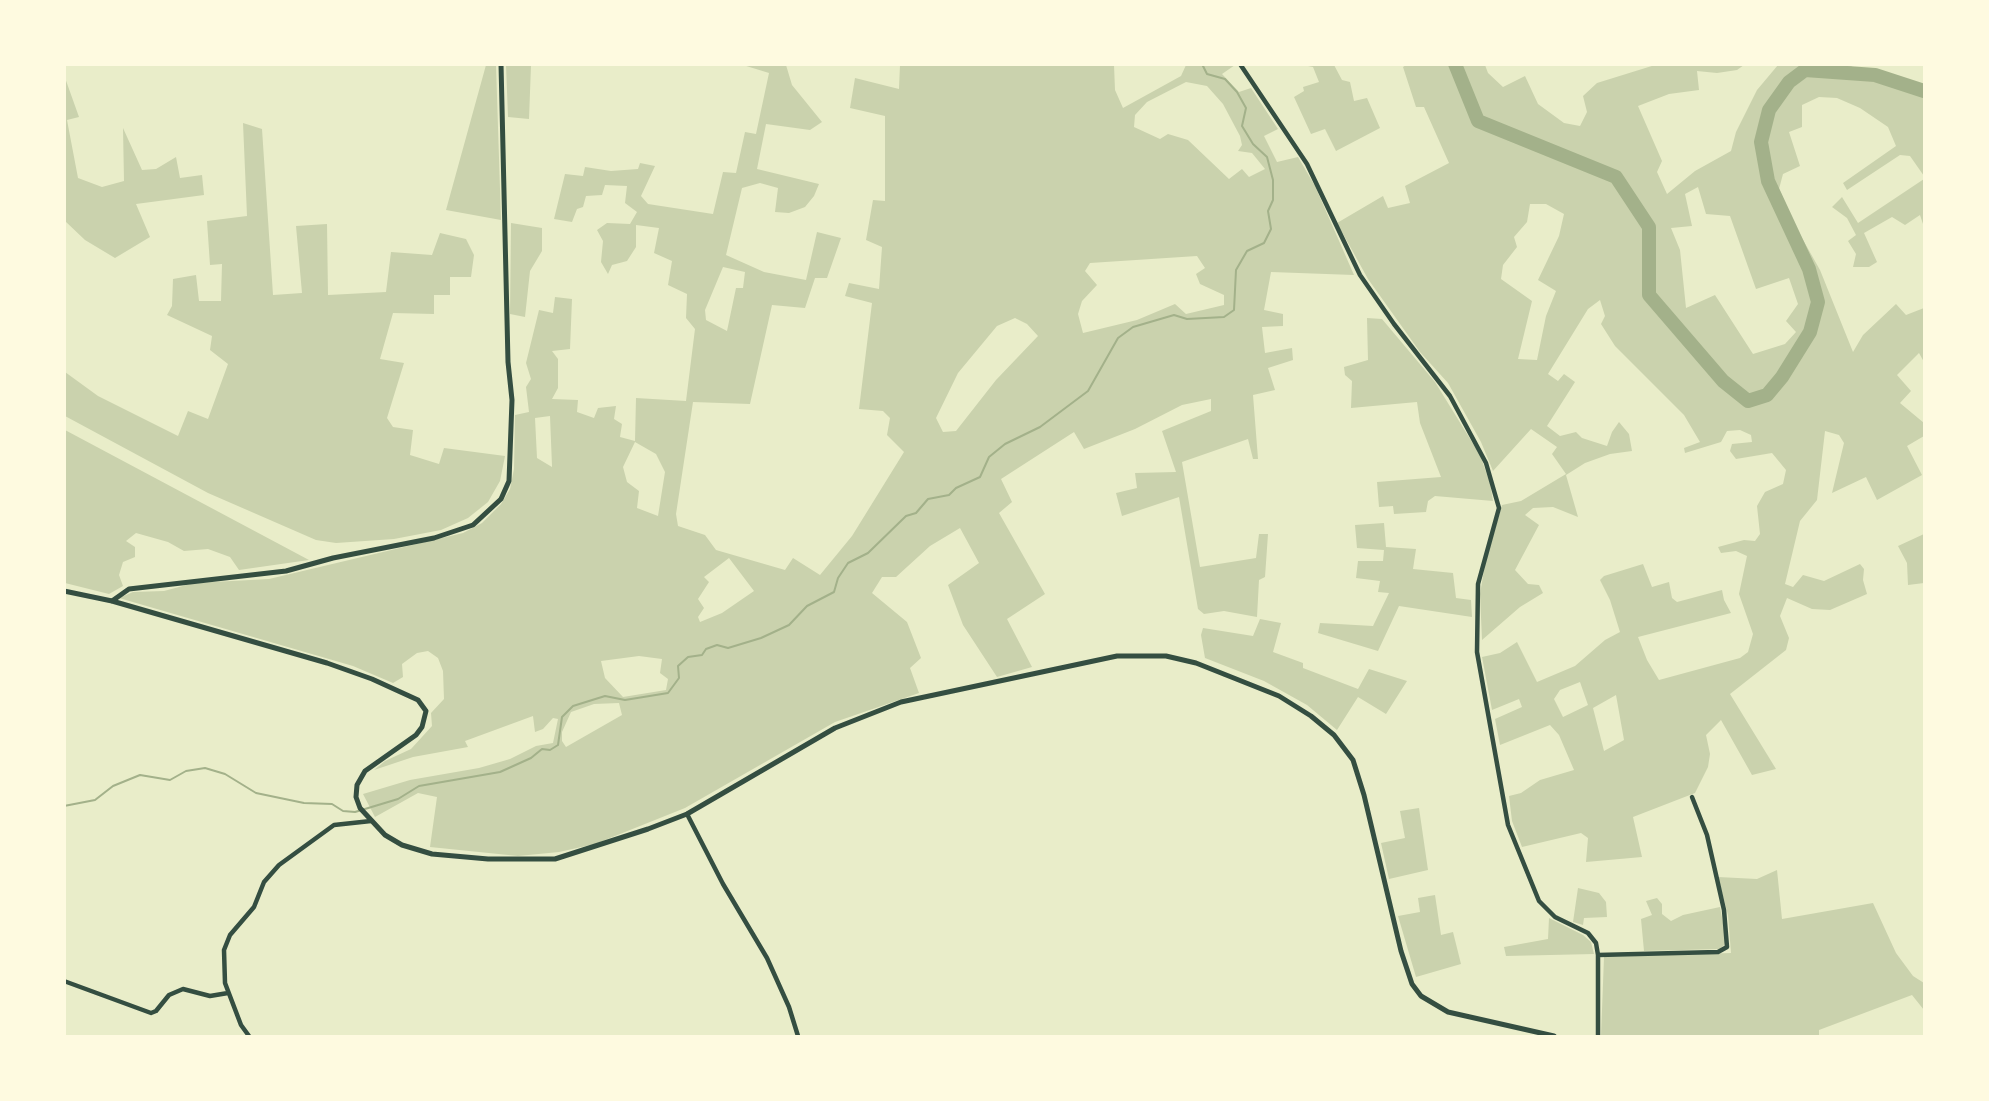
<!DOCTYPE html>
<style>
body{margin:0}
#map{position:relative;width:1989px;height:1101px;overflow:hidden;background:#e9edc9;font-family:Spectral,serif}
canvas{display:block}
.frame{position:absolute;inset:0;border:66px solid #fefae0;pointer-events:none}
</style>
<div id="map">
<canvas width="1989" height="1101"></canvas>
<div class="frame"></div>
</div>
<script>
const g = document.querySelector('canvas').getContext('2d');
g.lineJoin = 'round';
function fillPath(path, color) { g.fillStyle = color; g.fill(path, 'evenodd'); }
const poly = rows => new Path2D(rows.map(r => 'M' + r).join(''));
function strokePath(path, color, width, dash) { g.strokeStyle = color; g.lineWidth = width; g.lineCap = dash ? 'butt' : 'round'; g.setLineDash(dash || []); g.stroke(path); }
fillPath(poly([
 [486,65,496,65,501,220,446,210],
 [506,65,531,65,529,119,508,117],
 [743,65,786,65,792,85,822,122,810,130,766,124,757,169,819,184,814,196,805,207,789,213,775,212,778,188,760,183,742,188,726,255,764,272,806,280,817,232,841,238,827,278,815,278,805,308,772,305,750,404,693,402,676,514,678,526,705,535,716,550,785,570,793,558,820,575,852,536,904,452,887,435,890,418,883,411,859,409,872,303,845,296,849,283,879,289,882,247,866,240,873,200,885,201,885,116,850,108,855,78,899,89,900,65,1114,65,1115,90,1123,108,1181,76,1186,65,1235,65,1222,74,1239,92,1251,88,1278,129,1264,136,1277,162,1298,157,1315,186,1354,275,1271,272,1264,310,1283,314,1283,326,1262,327,1265,353,1292,348,1293,360,1268,368,1275,390,1253,395,1258,459,1253,459,1248,439,1182,462,1200,567,1256,558,1259,534,1268,534,1265,577,1259,580,1257,617,1224,611,1204,614,1198,609,1179,497,1122,516,1116,493,1137,488,1135,473,1176,472,1162,431,1211,411,1211,399,1182,405,1135,429,1084,449,1074,432,1001,479,1012,502,999,513,1045,594,1007,619,1032,667,997,677,963,625,948,585,979,563,960,528,930,546,896,577,882,577,872,593,907,622,921,658,910,668,919,693,835,722,685,808,595,844,559,852,518,856,430,847,437,797,418,793,375,817,363,794,410,780,479,768,510,759,536,746,553,743,558,719,553,718,543,729,535,732,533,716,465,741,468,747,413,757,374,770,385,761,411,749,432,726,431,713,444,699,443,671,438,658,428,651,417,653,402,664,403,677,393,683,353,666,119,598,133,592,164,591,194,583,269,579,463,533,482,523,501,504,510,489,514,469,515,415,529,412,526,387,531,379,526,363,539,310,553,313,555,297,572,299,570,349,552,351,558,359,558,388,552,399,578,400,577,412,594,418,598,408,616,406,614,419,622,424,620,437,635,441,636,398,686,401,695,329,686,318,687,294,668,285,672,261,654,253,659,228,636,225,636,247,627,261,612,265,608,274,601,262,603,241,597,230,607,223,630,224,637,212,625,203,627,186,605,185,602,195,586,196,583,207,577,209,572,222,554,219,565,174,583,176,585,167,611,171,638,169,640,163,655,166,641,196,648,204,713,214,723,172,736,173,745,132,756,134,769,73],
 [1186,82,1207,86,1223,104,1240,136,1242,145,1238,151,1252,153,1265,169,1249,177,1242,169,1229,179,1188,140,1168,134,1160,139,1134,127,1135,115,1147,102],
 [1197,256,1205,268,1196,274,1200,284,1224,295,1224,305,1186,314,1175,304,1137,320,1083,333,1078,314,1082,301,1097,285,1085,271,1090,263],
 [723,267,745,272,743,288,736,288,727,331,706,320,705,310],
 [1015,318,1027,324,1038,336,996,380,956,431,943,432,936,418,958,373,997,326],
 [550,416,552,466,552,467,537,458,535,418],
 [635,442,656,454,665,472,658,516,637,508,639,491,627,482,623,467],
 [729,558,754,591,722,613,700,622,698,617,704,608,698,599,709,582,704,577],
 [639,656,662,659,660,673,668,679,666,690,623,697,605,678,601,661],
 [619,703,622,715,566,747,562,741,562,732,571,712,594,704],
 [1303,65,1334,65,1342,80,1350,82,1354,101,1367,98,1380,128,1336,151,1325,129,1311,134,1294,97,1304,91,1303,87,1319,82,1313,67],
 [1406,65,1485,65,1488,73,1503,87,1525,76,1538,104,1564,123,1580,126,1587,112,1583,96,1597,83,1655,65,1744,65,1737,70,1717,73,1697,71,1699,90,1669,94,1638,106,1662,161,1657,172,1667,194,1695,171,1731,151,1736,132,1757,90,1778,65,1811,65,1828,68,1850,65,1855,69,1912,81,1924,87,1924,176,1910,156,1900,155,1847,190,1843,183,1896,146,1888,127,1860,108,1837,98,1819,97,1802,105,1802,127,1789,132,1800,166,1783,174,1779,189,1798,231,1820,270,1853,352,1863,335,1896,304,1906,315,1924,308,1924,362,1919,353,1897,375,1911,391,1900,403,1924,423,1924,436,1907,446,1922,475,1877,500,1866,477,1832,493,1844,443,1839,435,1825,431,1817,500,1800,521,1785,584,1793,587,1803,575,1824,581,1860,564,1864,569,1863,580,1867,594,1830,610,1812,609,1787,598,1780,616,1789,638,1786,650,1730,694,1776,769,1752,775,1721,720,1706,735,1710,754,1708,767,1695,793,1633,817,1642,857,1586,862,1588,838,1581,833,1522,847,1512,821,1509,796,1521,793,1540,780,1574,770,1559,735,1550,725,1500,745,1495,719,1522,707,1519,699,1492,710,1482,657,1500,653,1517,642,1537,682,1575,666,1605,640,1620,632,1610,600,1600,580,1604,576,1643,564,1652,587,1669,582,1672,598,1677,602,1722,590,1724,600,1731,613,1638,637,1647,660,1659,680,1740,658,1748,652,1753,634,1739,594,1747,556,1736,551,1721,553,1718,547,1744,540,1755,541,1760,534,1757,506,1765,492,1783,484,1786,470,1772,453,1736,459,1730,451,1732,444,1752,442,1751,435,1740,430,1727,431,1721,442,1685,453,1684,448,1700,442,1684,415,1615,346,1601,324,1605,316,1600,300,1588,309,1548,374,1558,381,1564,374,1575,382,1547,426,1560,436,1576,432,1582,438,1607,446,1612,432,1619,422,1629,434,1632,451,1610,454,1585,463,1566,475,1578,517,1553,507,1533,508,1525,515,1539,525,1515,570,1528,584,1539,585,1543,593,1520,607,1482,640,1480,594,1485,564,1502,505,1521,501,1566,474,1552,454,1557,447,1531,429,1493,471,1481,442,1448,383,1420,352,1368,279,1337,223,1383,196,1388,208,1410,203,1405,186,1449,163,1424,107,1416,107,1403,67],
 [1698,187,1706,214,1730,216,1756,289,1789,278,1798,304,1786,321,1796,332,1785,344,1753,354,1715,295,1686,308,1680,250,1671,228,1692,226,1685,194],
 [1530,204,1546,204,1564,214,1559,236,1538,280,1556,291,1546,316,1537,360,1518,359,1532,301,1501,279,1503,265,1517,247,1514,237,1527,222],
 [1580,682,1588,705,1563,717,1554,699,1560,690],
 [1616,695,1624,740,1604,751,1593,708],
 [64,75,79,117,67,120,78,178,102,187,124,181,123,128,142,170,156,169,176,157,180,178,202,175,204,195,136,204,150,237,115,258,85,240,65,221],
 [243,123,262,129,273,295,302,293,296,226,327,224,328,295,386,292,391,252,432,255,440,233,466,239,474,255,471,277,450,277,450,295,434,295,434,314,393,313,380,359,404,363,387,418,393,427,413,430,410,455,439,464,444,448,505,456,500,481,488,502,468,518,441,530,394,539,336,543,316,540,208,493,65,416,65,372,98,396,178,436,188,411,208,419,228,364,210,350,212,336,167,315,172,306,173,279,196,275,199,301,221,301,222,264,210,265,207,221,247,216],
 [1924,179,1924,227,1920,215,1905,225,1892,217,1864,233,1877,262,1869,267,1853,267,1856,254,1848,241,1856,235,1847,218,1832,207,1842,197,1858,223],
 [511,223,542,228,542,251,530,271,525,317,510,314],
 [1367,318,1382,319,1435,382,1480,455,1490,483,1493,501,1435,496,1428,501,1426,512,1394,514,1393,506,1379,507,1377,482,1441,477,1420,423,1417,402,1351,408,1352,381,1345,375,1344,367,1368,360],
 [65,430,309,560,239,570,230,557,208,549,184,551,168,542,136,533,126,541,135,547,135,557,123,562,119,575,123,586,109,594,65,583],
 [1384,523,1386,547,1416,549,1413,569,1453,573,1456,598,1471,600,1472,617,1399,606,1378,651,1318,633,1320,623,1373,626,1389,593,1378,592,1380,581,1356,578,1358,561,1383,561,1384,550,1357,548,1355,525],
 [1924,534,1924,583,1908,585,1907,563,1898,546],
 [1260,619,1281,623,1273,652,1303,663,1303,668,1358,689,1369,669,1407,681,1386,714,1358,697,1337,730,1307,705,1264,681,1205,658,1201,635,1203,628,1253,636],
 [1419,808,1428,870,1389,879,1381,843,1405,838,1400,811],
 [1777,870,1782,919,1873,903,1896,953,1913,976,1924,983,1924,1010,1912,995,1819,1030,1819,1036,1601,1036,1604,957,1731,953,1728,915,1718,877,1757,879],
 [1578,888,1599,893,1606,902,1607,917,1584,918,1583,925,1573,922],
 [1435,895,1441,935,1453,932,1461,964,1416,977,1398,916,1420,912,1418,898],
 [1657,898,1662,904,1662,914,1671,921,1683,915,1720,907,1726,939,1724,945,1720,949,1644,951,1641,919,1652,915,1646,901],
 [1549,918,1583,935,1591,942,1594,954,1506,956,1504,947,1548,939]
]), '#cad2ad');
strokePath(poly([
 [64,806,95,800,113,786,140,775,170,780,186,771,205,768,225,774,256,793,304,803,332,804,343,811,355,812,398,799,419,786,500,772,531,758,542,749,550,750,558,745,562,717,573,706,605,696,625,700,668,693,679,678,678,666,688,657,702,655,706,649,717,645,728,648,761,638,789,625,807,606,834,592,838,578,848,563,868,553,906,516,916,513,928,499,949,495,956,488,980,477,989,457,1005,444,1040,427,1088,391,1118,338,1133,327,1174,315,1187,319,1224,317,1234,310,1236,270,1247,251,1264,243,1271,229,1268,211,1273,200,1273,180,1267,157,1253,144,1242,126,1246,108,1237,92,1225,79,1207,74,1202,64]
]), '#a3b18a', 2);
strokePath(poly([
 [1455,64,1478,121,1616,177,1649,227,1649,295,1723,381,1748,401,1767,395,1782,377,1810,332,1818,302,1809,269,1768,181,1761,142,1769,110,1789,82,1805,70,1875,75,1924,91]
]), '#a3b18a', 14);
strokePath(poly([
 [1240,64,1307,164,1360,275,1394,324,1450,396,1486,463,1499,508,1478,584,1477,652,1508,825,1539,901,1555,917,1588,933,1596,943,1598,955,1598,1036],
 [687,814,723,884,767,958,789,1007,798,1036],
 [1598,955,1718,952,1727,947,1724,910,1707,835,1692,797],
 [64,981,151,1013,156,1011,169,995,183,989,210,996,228,993],
 [249,1036,241,1025,225,983,224,950,230,935,254,907,264,882,279,865,334,825,371,821]
]), '#344e41', 4.5);
strokePath(poly([
 [64,591,112,601,327,663,372,679,418,700,426,711,422,727,416,735,365,771,357,785,356,797,360,808,385,835,402,845,432,854,488,859,555,859,648,829,687,814,835,728,901,702,1117,656,1166,656,1196,663,1279,696,1311,716,1334,735,1353,760,1364,795,1401,951,1412,984,1421,996,1448,1012,1554,1036],
 [112,601,129,589,286,571,333,558,434,538,473,525,501,499,509,481,512,400,508,362,501,64]
]), '#344e41', 5);
</script>
